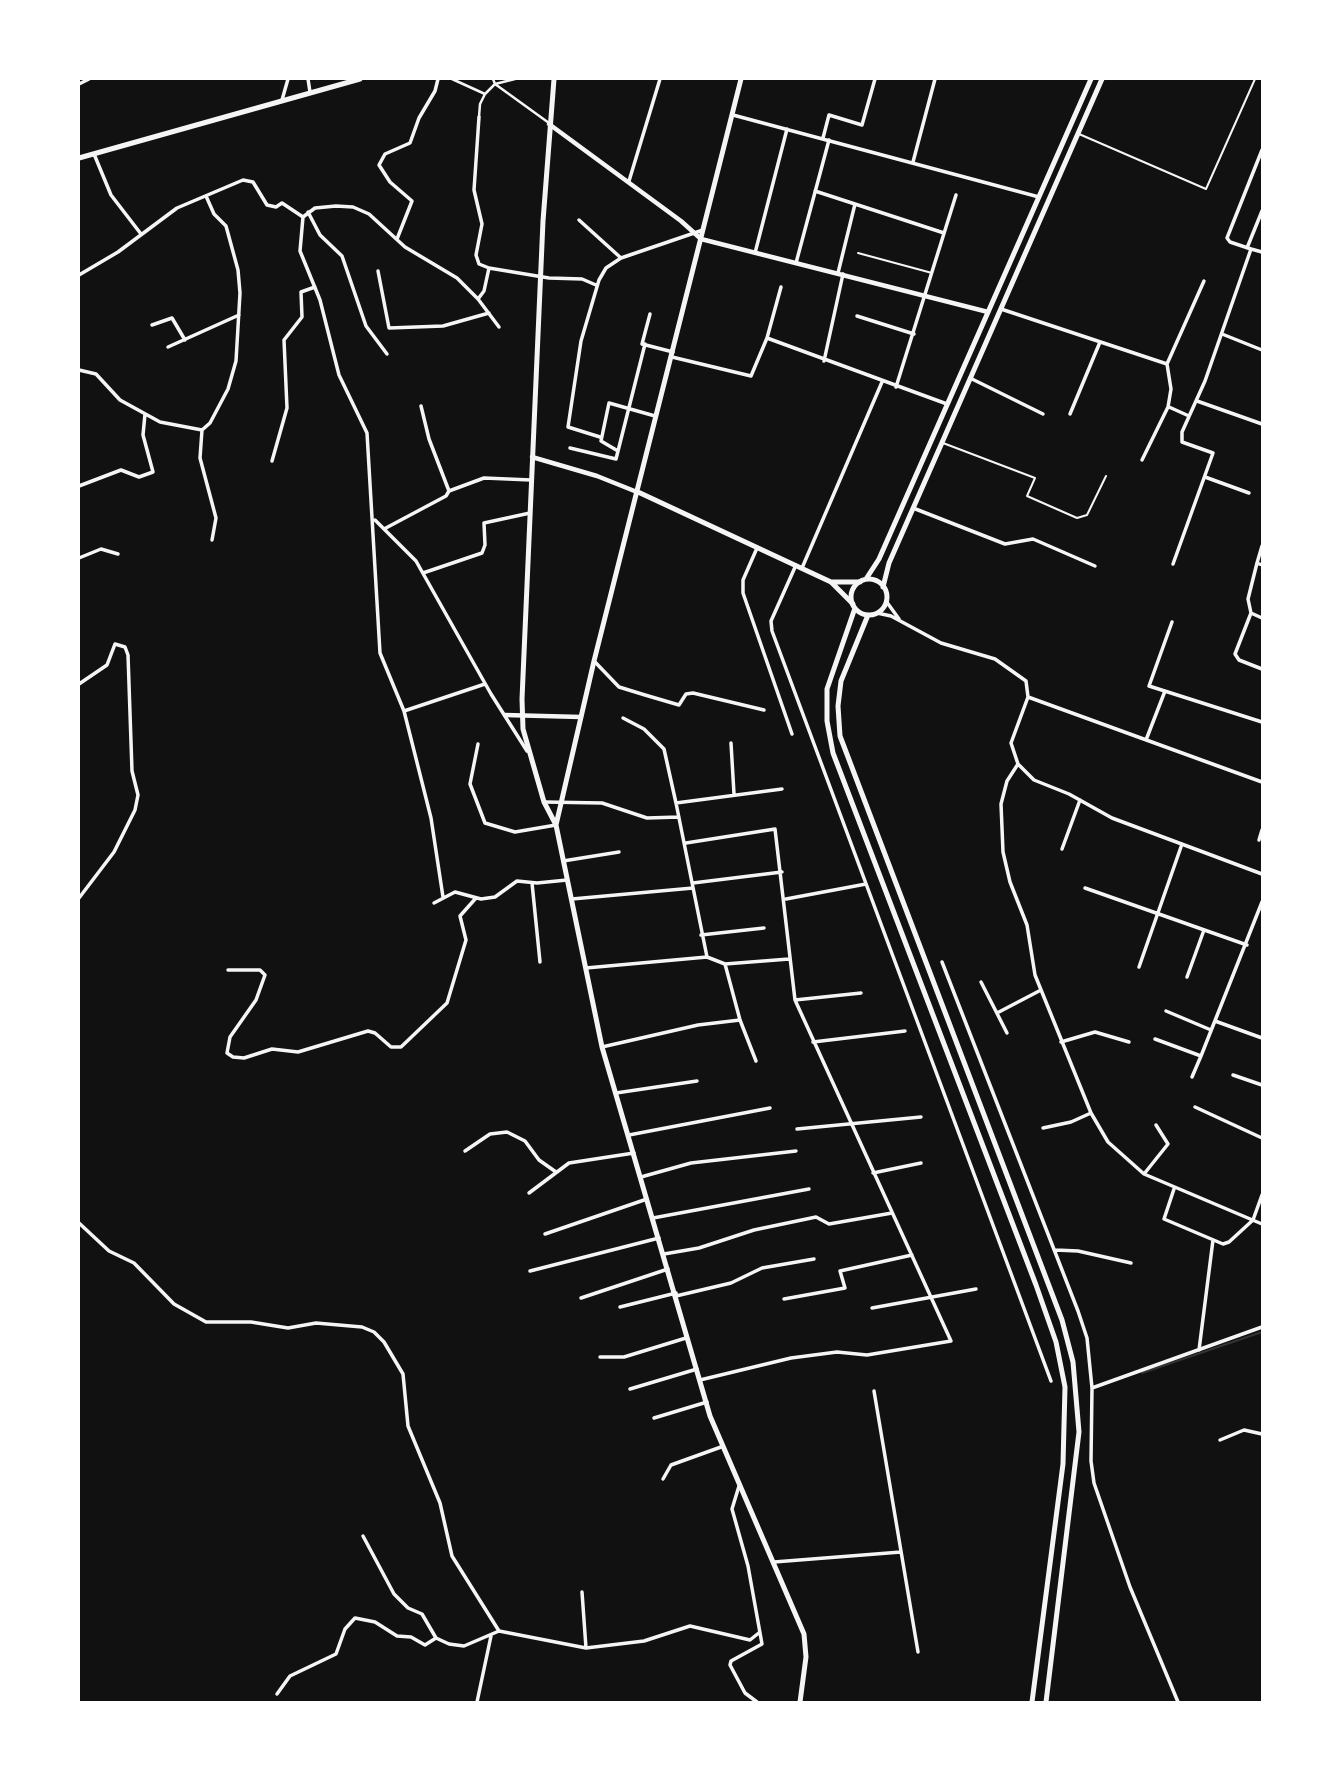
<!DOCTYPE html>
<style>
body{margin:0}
#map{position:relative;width:1341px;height:1781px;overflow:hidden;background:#111;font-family:"Titillium Web",sans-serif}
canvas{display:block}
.frame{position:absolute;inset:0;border:80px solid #fff;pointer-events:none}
</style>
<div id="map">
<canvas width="1341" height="1781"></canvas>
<div class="frame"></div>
</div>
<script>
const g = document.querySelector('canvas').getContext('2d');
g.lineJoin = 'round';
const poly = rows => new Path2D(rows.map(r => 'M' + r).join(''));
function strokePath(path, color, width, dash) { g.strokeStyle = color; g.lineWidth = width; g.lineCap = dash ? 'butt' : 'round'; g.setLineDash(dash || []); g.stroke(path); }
strokePath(poly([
 [1142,1373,1262,1332]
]), '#333', 2);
strokePath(poly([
 [1079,134,1206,189,1255,79],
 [858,253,932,273],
 [943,443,1035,478,1027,496,1077,518,1087,515,1106,476]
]), '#f5f5f5', 2);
strokePath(poly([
 [452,79,485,94],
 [493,79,495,84,549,123],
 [479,117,480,104,485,94,495,84,515,79]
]), '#f5f5f5', 2.5);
strokePath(poly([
 [308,79,310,92],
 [79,84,89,79],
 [282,100,288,79],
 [733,115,1039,197],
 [823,138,829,115,862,125,875,79],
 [94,154,111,195,141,234],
 [913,162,935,79],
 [629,181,660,79],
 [815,191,944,233],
 [308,212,320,235,342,256,366,326,387,354],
 [579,220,621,258],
 [397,239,412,201,390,182,379,165,385,154,410,143,419,118,435,91,438,79],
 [1247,248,1262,211],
 [1251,249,1230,242,1227,238,1262,150],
 [755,253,787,129],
 [796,263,829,140],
 [489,268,549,278,582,279,596,285],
 [378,271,389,328,443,326,489,313],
 [838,273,855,204],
 [79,275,118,252,177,208,243,180,253,182,267,205,276,207,282,203,303,217],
 [478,299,484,291,489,268,479,264,476,255,482,224,474,190,479,117],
 [1001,309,1167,364,1171,389,1168,407,1142,460],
 [650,314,642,344,673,352],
 [857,316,914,334],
 [152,325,172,318,185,340],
 [1222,334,1262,350],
 [767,338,947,404],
 [168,347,239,315],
 [672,357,751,376,767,338,781,287],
 [824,361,843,274],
 [1167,364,1204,281],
 [79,370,96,374,120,400,160,422,202,430,210,423,228,389,236,361,240,293,238,270,226,226,214,214,206,196],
 [970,378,1043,414],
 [896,387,956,195],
 [1197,401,1262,424],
 [421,406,429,439,449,491],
 [1169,407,1189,416],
 [1070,414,1100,342],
 [202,430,200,458,216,518,212,540],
 [600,437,568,427,581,341,599,280,606,268,621,258,703,230],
 [570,448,616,459,645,344],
 [618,451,601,441,609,403,655,416],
 [272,461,287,408,284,340,302,317,301,292,315,287],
 [1205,477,1249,493],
 [79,486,121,470,139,477,153,472,143,435,145,414],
 [913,508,1005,544,1033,539,1095,566],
 [375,520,416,561,491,694,527,751],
 [384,529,446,496,449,491,484,478,531,480],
 [1262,546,1257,563,1262,565],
 [757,548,743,580,743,593,792,734],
 [79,558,101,549,118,554],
 [1173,564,1213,453,1182,442,1182,432,1205,381,1251,249,1262,252],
 [796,565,771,621,772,631,1051,1381],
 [802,568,882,382],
 [423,573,482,553,485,545,484,523,530,513],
 [886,601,899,619],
 [877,613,891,616,941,643,995,659,1026,681,1028,697,1011,743,1018,764,1007,781,1001,804,1003,852,1010,882,1027,925,1035,975,1091,1113,1108,1142,1144,1174,1262,1224],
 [1251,613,1248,599,1257,563],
 [1262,618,1251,613,1235,654,1239,660,1262,669],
 [1172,622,1149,686,1262,722],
 [595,662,619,687,645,695,679,705,686,694,693,693,764,710],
 [79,684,107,665,115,644,125,647,128,655,132,771,138,795,135,810,114,852,79,898],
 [1028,697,1262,782],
 [404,711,485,684],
 [623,718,644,729,664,749,676,803],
 [1146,740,1165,691],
 [731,743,734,794],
 [478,744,470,784,485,823,515,832,556,825],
 [1018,764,1034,780,1069,794,1112,818,1262,874],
 [782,789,676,803,707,957,725,964,789,959],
 [544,802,602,803,647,818,679,817],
 [1259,840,1262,830],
 [686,843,775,829,795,1000,951,1341,867,1355,837,1352,791,1358,700,1380],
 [1062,849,1080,800],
 [563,861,619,852],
 [532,883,540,962],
 [693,883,782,872],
 [1085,888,1247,945],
 [443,897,431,818,404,711,380,653,367,433,339,375,320,300,300,251,303,217,315,208,336,206,353,207,369,214,405,247,457,278,478,299,499,327],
 [572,899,693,888],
 [786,899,866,884],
 [434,903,455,892,481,899,495,897,517,881,537,883,567,880],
 [701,935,764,928],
 [942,962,1078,1311,1087,1338,1092,1388,1262,1327],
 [725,964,740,1020,756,1061],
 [1139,967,1182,844],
 [586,968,707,957],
 [228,970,260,970,265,975,256,1000,230,1037,227,1053,233,1057,244,1058,272,1049,298,1052,368,1031,375,1033,391,1047,401,1047,447,1003,466,940,460,916,476,898],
 [1187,977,1204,930],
 [981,982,1007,1033],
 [795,1000,861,993],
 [1166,1011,1211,1030],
 [997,1013,1041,990],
 [1215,1021,1262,1038],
 [1155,1039,1201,1056,1192,1077],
 [813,1042,905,1031],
 [1061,1042,1095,1032,1129,1042],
 [602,1047,698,1025,740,1020],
 [1201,1056,1262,902],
 [1233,1075,1262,1085],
 [616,1093,697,1081],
 [1195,1107,1262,1138],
 [1043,1128,1071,1122,1091,1113],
 [797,1129,921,1117],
 [629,1135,770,1108],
 [465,1151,490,1134,507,1132,525,1141,539,1160,556,1172],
 [873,1173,921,1163],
 [1144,1174,1168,1144,1156,1125],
 [641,1177,691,1163,796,1151],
 [1174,1189,1164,1219,1223,1244,1229,1242,1253,1220,1262,1195],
 [529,1193,569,1163,634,1153],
 [653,1218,809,1189],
 [79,1223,109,1251,134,1263,174,1304,206,1322,251,1322,288,1328,316,1323,362,1327,374,1332,384,1342,403,1374,408,1426,440,1503,452,1556,499,1631],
 [545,1234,647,1199],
 [1055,1250,1078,1251,1131,1263],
 [664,1254,699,1248,754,1230,816,1217,829,1224,892,1213],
 [530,1271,659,1238],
 [676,1296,731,1283,762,1268,814,1259],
 [581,1298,668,1269],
 [784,1299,845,1288,840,1271,912,1255],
 [620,1307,676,1293],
 [872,1308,976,1289],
 [1199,1350,1213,1240],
 [600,1357,624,1357,686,1338],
 [1092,1388,1091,1461,1094,1483,1130,1587,1178,1702],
 [630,1389,697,1369],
 [874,1391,918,1652],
 [654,1418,707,1402],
 [1220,1440,1244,1430,1262,1434],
 [663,1479,671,1465,721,1447],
 [739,1486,732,1509,748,1566,762,1644,731,1661,730,1665,745,1693,757,1702],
 [363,1536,394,1594,408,1608,422,1614,436,1638],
 [774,1562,901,1552],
 [582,1592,586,1648],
 [277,1694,290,1676,336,1654,345,1629,355,1618,375,1622,397,1636,411,1637,425,1645,436,1638,449,1644,464,1646,499,1631,586,1648,644,1641,690,1626,750,1640,760,1632],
 [477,1702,491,1636]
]), '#f5f5f5', 3.5);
strokePath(poly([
 [549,124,681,221,701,239,988,312],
 [532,457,597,476,637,492],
 [505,715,581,717]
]), '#f5f5f5', 4.5);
strokePath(poly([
 [554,79,543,221,522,699,523,729,544,802,556,825,602,1047,710,1416,804,1634,806,1657,800,1702],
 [79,158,360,79],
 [638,492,831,582,853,604],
 [831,582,860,582],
 [556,825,594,661,741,79]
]), '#f5f5f5', 5);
strokePath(poly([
 [866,579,879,559,1091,79],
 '851 597a18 18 0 1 1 36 0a18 18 0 1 1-36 0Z',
 [883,587,889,563,1102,79],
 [855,608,827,689,827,721,833,753,1036,1285,1056,1342,1065,1387,1063,1464,1032,1702],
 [868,615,841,681,838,706,840,736,1062,1320,1073,1362,1079,1432,1046,1702]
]), '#f5f5f5', 5);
</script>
